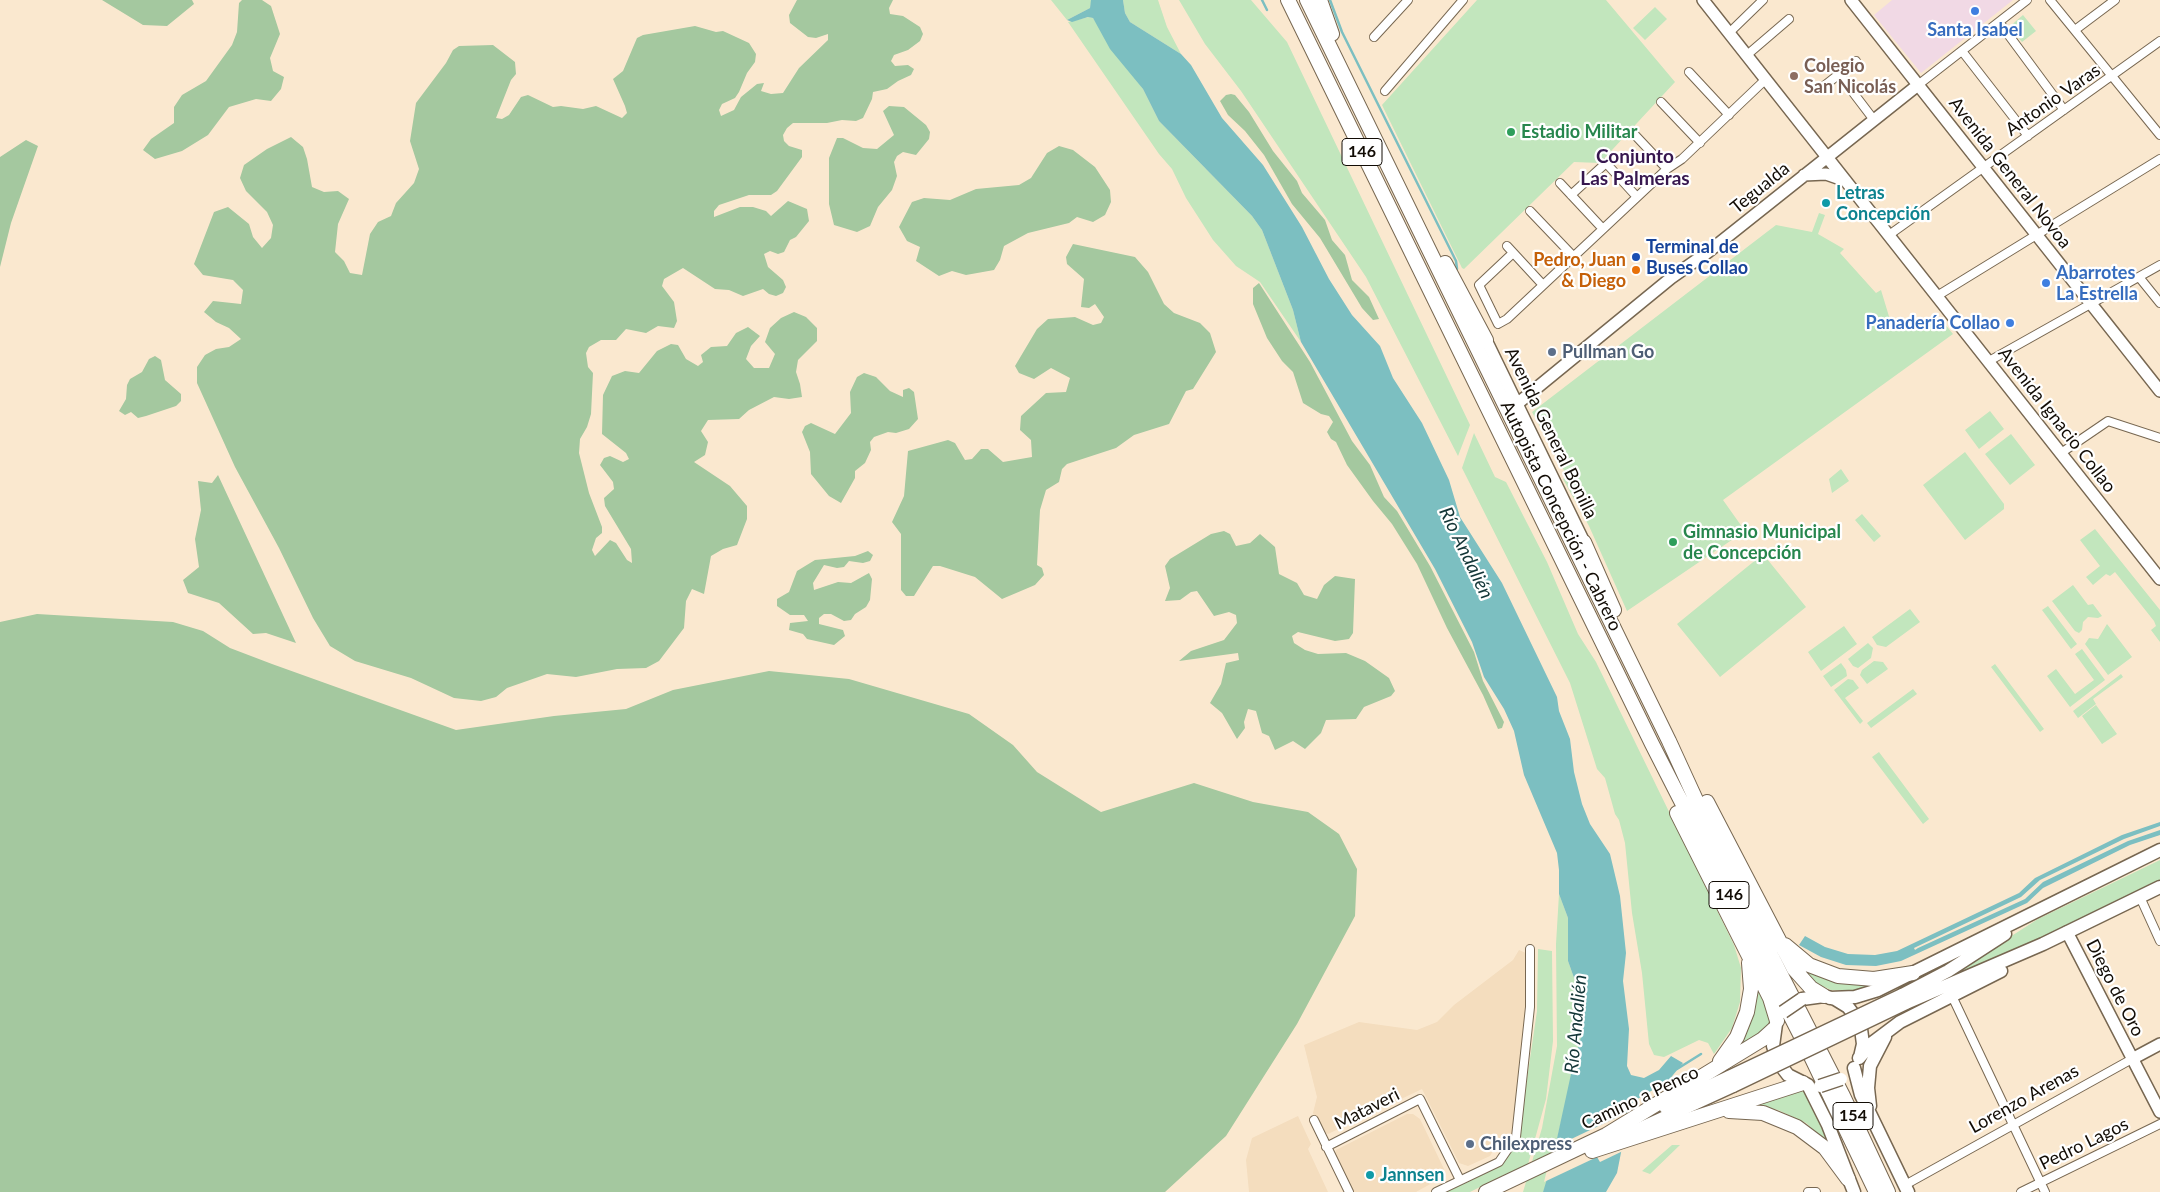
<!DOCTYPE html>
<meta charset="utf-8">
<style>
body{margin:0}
canvas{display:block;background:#fae8cf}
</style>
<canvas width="2160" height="1192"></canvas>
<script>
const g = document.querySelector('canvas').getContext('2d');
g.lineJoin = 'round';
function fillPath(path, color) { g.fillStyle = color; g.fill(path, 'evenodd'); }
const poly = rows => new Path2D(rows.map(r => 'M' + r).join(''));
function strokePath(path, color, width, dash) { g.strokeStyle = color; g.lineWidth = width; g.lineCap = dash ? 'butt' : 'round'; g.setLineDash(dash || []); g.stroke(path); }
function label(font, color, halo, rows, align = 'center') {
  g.font = font + ' Lato,sans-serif'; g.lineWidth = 4.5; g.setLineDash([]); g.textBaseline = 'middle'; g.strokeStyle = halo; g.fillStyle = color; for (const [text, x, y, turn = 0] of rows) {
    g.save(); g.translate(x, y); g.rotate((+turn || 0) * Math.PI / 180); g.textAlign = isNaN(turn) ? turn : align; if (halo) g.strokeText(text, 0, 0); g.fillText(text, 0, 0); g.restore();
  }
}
fillPath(poly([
 [1892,0,2013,0,1921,73,1874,15]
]), '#f1d9e5');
fillPath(poly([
 [1519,950,1528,954,1528,1005,1512,1135,1501,1137,1490,1156,1468,1166,1459,1163,1422,1089,1328,1134,1321,1131,1313,1113,1317,1097,1304,1045,1359,1022,1417,1030,1437,1022,1454,1005,1513,960],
 [1407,1114,1413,1114,1420,1119,1444,1169,1443,1177,1416,1192,1352,1192,1334,1155,1336,1150],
 [1298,1116,1311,1144,1308,1149,1328,1192,1249,1192,1246,1160,1252,1138]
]), '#f4ddbe');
fillPath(poly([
 [1051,0,1091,0,1091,3,1090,8,1067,20],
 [1123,0,1158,0,1167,27,1181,54,1130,22,1125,13],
 [1179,0,1251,0,1287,42,1470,425,1458,456,1366,277,1241,91,1205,44],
 [1477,0,1606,0,1675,82,1600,163,1574,162,1464,269,1462,268,1382,105],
 [1655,7,1667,19,1645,40,1633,28],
 [2023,15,2036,31,2022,42,2009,27],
 [1089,17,1093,18,1143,89,1159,121,1252,216,1262,230,1293,310,1301,342,1260,282,1236,266,1213,240,1186,198,1172,169,1159,154,1068,22],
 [1819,213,1825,215,1818,234,1844,249,1840,253,1876,293,1881,290,1891,323,1939,317,1953,334,1723,500,1745,531,1627,611,1589,526,1563,479,1567,476,1532,412,1776,225,1812,232],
 [1990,411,2004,429,1979,449,1965,430],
 [1474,433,1495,477,1506,482,1547,562,1578,634,1596,662,1734,945,1741,968,1740,1002,1732,1028,1714,1054,1708,1043,1699,1040,1664,1057,1654,1055,1649,1044,1642,973,1632,913,1625,843,1619,820,1615,814,1605,778,1597,769,1570,683,1462,468],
 [2011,434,2035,465,2010,485,1985,454],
 [1965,452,2004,504,2004,509,1965,540,1923,485],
 [1841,469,1849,481,1832,493,1829,479],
 [1862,514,1881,536,1874,542,1855,520],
 [2095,529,2160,610,2160,642,2151,630,2156,626,2154,621,2115,572,2110,576,2106,574,2093,585,2086,577,2100,566,2080,540],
 [1763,554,1806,607,1720,677,1677,624],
 [2073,585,2088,605,2093,604,2102,616,2098,618,2088,617,2083,622,2082,630,2079,633,2075,631,2052,601],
 [2048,606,2077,644,2071,649,2042,610],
 [1910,609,1920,622,1886,647,1877,645,1872,637],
 [2107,624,2132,657,2108,675,2085,644,2089,638,2098,639],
 [1844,626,1857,644,1821,671,1808,652],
 [1868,643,1873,648,1871,658,1858,668,1853,666,1848,659],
 [2082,649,2105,680,2070,707,2047,676,2056,669,2075,694,2094,680,2075,654],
 [1874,661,1883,662,1888,669,1867,684,1860,675,1862,670],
 [1841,663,1846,670,1847,676,1831,687,1823,676],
 [1995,664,2044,729,2040,732,1991,667],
 [2121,674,2123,677,2093,699,2096,704,2078,718,2073,711],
 [1848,679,1853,680,1859,688,1845,698,1863,721,1860,724,1834,690],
 [1913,689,1917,694,1871,728,1867,723],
 [2096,705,2117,734,2102,744,2082,716],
 [1879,752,1929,819,1923,824,1872,757],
 [2160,860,2160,884,2049,939,1962,973,1960,969,2038,919],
 [1559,894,1568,918,1568,961,1583,1003,1582,1033,1546,1186,1543,1192,1523,1192,1542,1128,1557,1046,1556,944],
 [1538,949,1552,951,1553,1041,1546,1099,1527,1168,1502,1176,1470,1192,1444,1192,1501,1164,1518,1140,1537,1011],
 [1796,960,1878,985,1861,991,1831,990,1811,981],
 [1759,985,1771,1020,1765,1029,1737,1047],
 [1801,1091,1806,1093,1832,1147,1806,1123,1778,1110,1755,1105],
 [1672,1145,1680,1145,1650,1174,1642,1171]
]), '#c2e6bd');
fillPath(poly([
 [102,0,192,0,194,4,167,26,143,25],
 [242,0,262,0,271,6,280,34,270,58,273,71,284,77,281,89,271,101,256,99,229,107,208,135,182,151,155,159,143,150,151,139,174,123,174,107,182,95,206,81,232,45,237,32,239,3],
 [797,0,893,0,889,8,890,14,903,16,920,27,923,34,920,41,908,50,894,55,891,61,895,66,908,65,914,69,911,75,898,81,887,89,873,92,872,99,863,118,856,121,842,120,827,123,793,123,787,128,783,135,784,141,789,146,802,150,802,157,777,191,771,195,749,195,719,205,714,211,714,217,740,207,753,207,766,211,771,216,788,201,807,209,809,221,796,237,790,240,784,252,778,254,770,251,764,254,768,267,783,280,786,287,783,293,776,296,769,294,763,289,743,296,729,290,715,289,683,268,664,279,662,286,674,302,677,321,674,328,658,326,646,333,626,329,616,340,601,340,589,347,586,353,588,367,593,373,591,414,587,427,580,439,579,453,589,493,602,527,602,533,596,538,592,550,595,556,610,540,616,543,627,560,632,563,631,549,605,506,604,498,614,489,613,482,600,465,604,458,610,456,623,462,629,459,626,453,602,434,603,395,612,376,625,371,639,373,657,351,671,344,678,345,686,359,698,366,703,362,701,355,711,347,727,346,736,333,748,327,760,336,751,346,746,359,754,368,769,368,775,354,765,342,770,328,781,318,794,312,806,317,817,328,817,341,798,360,796,372,800,384,802,397,789,399,774,397,749,410,739,419,708,420,701,431,708,442,705,455,694,462,730,486,747,506,747,519,737,545,723,549,711,556,704,594,692,589,686,601,684,628,659,661,646,668,617,669,576,677,547,674,507,688,496,697,481,701,454,698,411,678,355,661,330,646,313,618,279,548,235,467,197,383,197,367,205,355,216,349,229,347,241,339,229,328,216,322,204,312,213,301,241,304,243,290,233,280,203,275,194,264,214,212,228,207,249,224,253,237,262,248,271,238,273,225,267,212,246,191,240,178,244,165,267,149,291,137,303,147,307,159,312,187,324,192,338,191,349,199,338,224,335,252,344,261,350,273,362,275,370,234,378,222,391,216,396,203,414,183,419,169,410,141,416,103,446,63,453,50,459,46,493,45,515,62,516,74,511,80,496,118,502,119,509,115,521,97,528,95,553,107,561,106,583,109,596,106,622,118,627,113,625,106,613,79,623,71,637,38,643,35,695,26,716,32,723,31,749,43,756,54,755,62,747,73,739,92,735,98,722,104,719,110,721,116,734,110,741,97,757,84,764,83,761,91,771,94,783,93,799,68,828,40,828,34,816,38,808,37,790,23,789,15],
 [1231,94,1235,95,1249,112,1273,151,1297,181,1302,193,1325,220,1332,240,1345,255,1352,280,1369,297,1379,319,1373,320,1362,308,1320,238,1292,204,1264,155,1245,131,1228,115,1220,101,1226,95],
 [889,106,904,107,926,125,930,132,929,139,916,155,903,152,897,156,894,162,897,176,892,190,878,207,870,226,857,232,834,225,829,204,829,158,837,138,843,138,863,148,877,149,894,135,883,111],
 [26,140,38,146,11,223,0,267,0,157],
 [1059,146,1073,150,1095,167,1110,190,1111,202,1105,215,1093,222,1077,217,1069,223,1028,233,1004,246,1000,260,994,270,966,275,952,271,939,276,916,261,920,247,907,241,899,227,912,202,924,198,950,200,976,189,1019,185,1031,178,1047,153],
 [1073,244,1135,257,1148,272,1164,304,1174,313,1200,323,1210,333,1216,352,1193,389,1186,391,1169,424,1134,435,1116,448,1067,464,1062,469,1059,482,1046,490,1040,510,1037,565,1042,568,1044,575,1035,585,1002,599,975,577,940,566,933,566,914,596,906,596,901,590,901,534,892,522,904,496,908,451,948,440,955,443,965,460,972,459,981,449,988,449,1003,462,1032,457,1031,440,1020,430,1021,416,1046,393,1066,392,1070,378,1051,368,1034,379,1019,373,1015,366,1037,329,1048,319,1075,317,1093,325,1101,323,1104,317,1095,304,1089,308,1081,307,1084,279,1067,264,1066,257],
 [1259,283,1310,362,1352,441,1370,465,1384,497,1397,511,1430,566,1474,652,1483,681,1504,722,1502,728,1498,729,1483,695,1447,628,1417,564,1392,524,1373,501,1347,465,1336,442,1331,439,1327,432,1333,422,1329,416,1321,414,1303,403,1293,372,1282,361,1267,338,1253,304,1253,288],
 [155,356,161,360,165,380,181,394,181,401,176,406,146,416,138,418,131,412,125,415,119,411,126,399,127,385,130,379,142,372,149,359],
 [864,373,876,377,890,391,903,397,903,390,909,388,914,392,918,419,909,429,896,433,888,432,874,437,870,442,871,450,865,463,855,471,855,478,841,503,829,496,811,474,810,452,802,432,805,426,811,423,835,434,851,413,850,392,857,377],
 [218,475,296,643,266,633,253,634,219,603,188,593,183,580,199,567,195,539,201,510,198,481,212,483],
 [1224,531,1230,534,1236,546,1250,543,1260,534,1275,547,1279,574,1297,583,1304,595,1317,599,1324,585,1335,576,1355,579,1353,633,1349,639,1335,641,1298,632,1292,636,1294,643,1305,650,1318,654,1346,653,1365,661,1389,678,1395,691,1391,696,1364,707,1356,719,1326,720,1321,733,1305,749,1293,741,1275,750,1269,736,1262,733,1256,711,1248,709,1244,722,1245,728,1237,739,1222,713,1210,703,1221,684,1226,663,1239,660,1238,653,1179,661,1191,651,1224,640,1237,623,1236,615,1229,612,1214,616,1197,591,1191,592,1180,600,1165,601,1170,588,1165,566,1170,559,1211,534],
 [868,551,873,555,870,561,863,563,849,561,844,567,837,568,824,565,813,583,814,590,838,582,851,583,869,573,872,579,870,600,866,607,855,614,851,620,844,621,831,614,824,614,819,618,819,624,843,630,845,636,834,645,807,639,803,634,789,630,790,623,808,621,804,615,790,615,777,606,777,599,789,592,797,571,815,560,855,556],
 [37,614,173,622,203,631,230,648,272,664,456,730,554,716,626,709,673,690,769,671,849,679,969,714,1013,745,1037,772,1101,812,1194,783,1253,802,1308,812,1339,834,1357,869,1355,916,1297,1024,1226,1136,1165,1192,0,1192,0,622]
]), '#a4c89f');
fillPath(poly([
 [1091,0,1123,0,1125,13,1130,22,1181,54,1191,65,1222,118,1263,165,1302,227,1329,279,1352,315,1380,346,1393,378,1422,423,1449,480,1460,517,1502,583,1557,697,1559,711,1570,739,1574,772,1582,804,1590,824,1610,854,1620,896,1626,953,1623,981,1629,1029,1627,1066,1631,1075,1644,1078,1659,1070,1671,1056,1683,1063,1668,1081,1634,1101,1630,1107,1617,1173,1606,1192,1543,1192,1551,1166,1571,1074,1582,1033,1583,1003,1568,961,1568,918,1559,894,1559,870,1557,853,1524,775,1514,731,1504,709,1484,677,1472,642,1435,569,1301,342,1293,310,1262,230,1252,216,1159,121,1143,89,1110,49,1093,18,1088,17,1072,22,1067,20,1090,8],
 [2160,822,2160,826,2124,839,2040,880,2021,897,1914,948,1915,950,1918,948,2025,899,2043,882,2128,841,2160,830,2160,835,2130,845,2043,888,2027,903,1901,961,1876,966,1846,965,1821,957,1799,945,1805,936,1825,947,1848,954,1875,955,1897,951,2019,893,2035,878,2122,835]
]), '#7cbfc1');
fillPath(poly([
 [1632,1110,1625,1150,1600,1162,1597,1157,1544,1182,1551,1153,1566,1146,1565,1142]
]), '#fae8cf');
strokePath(poly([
 [1262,0,1267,10],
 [1330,0,1342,32,1456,261,1457,269],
 [1677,1069,1701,1054]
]), '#7cbfc1', 2.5);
const street = poly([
 [2050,0,2160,135],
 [1999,22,2064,110],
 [2075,30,2115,0],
 [1729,33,1763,0],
 [1374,37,1408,0],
 [1962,51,2028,136],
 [1747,55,1789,19],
 [1689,72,1729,115],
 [1839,74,1874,120],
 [1918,85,2027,0],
 [1824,86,1856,61],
 [1385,91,1463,0],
 [1661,102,1700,143],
 [1634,134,1667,169],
 [1560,183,1603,229],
 [1571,195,1606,163,1637,197],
 [1530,211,1574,257],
 [1889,235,2160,41],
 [1507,246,1543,285],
 [1513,253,1479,285,1498,324,1507,319,1667,169,1682,159,1766,79],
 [2139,277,2160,303],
 [1937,296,2160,159],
 [1989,361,2160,265],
 [2061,453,2108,421,2160,438],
 [2140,897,2160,941],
 [1952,996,2045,1192],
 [1314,1120,1349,1192],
 [1326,1147,1420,1099,1460,1180],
 [1905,1185,2132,1059],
 [1436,1192,1499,1162,1516,1137,1530,1007,1530,949],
 [1808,1192,1816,1192],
 [2021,1192,2160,1124]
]);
const secondary = poly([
 [1703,0,2160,579],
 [1851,0,2160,391],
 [1804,175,1826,174,1846,181],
 [1486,340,1584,542],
 [1517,404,1671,278,1708,252,1918,85],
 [2067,932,2160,1112],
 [2132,1059,2160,1044]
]);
const primary = poly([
 [1902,995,1948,971,2005,934],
 [1830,998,1855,997,1878,990,2160,850],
 [1802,999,1824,996,1835,999,1848,1007,1854,1015,1861,1029,1863,1044,1860,1057],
 [1906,1003,2043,944,2160,887],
 [1776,1024,1773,1046,1778,1062,1788,1075,1808,1085],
 [1859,1058,1872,1043,1900,1022,2001,971],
 [1854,1068,1861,1095,1908,1192],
 [1808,1085,1828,1125,1854,1192],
 [1870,1106,1868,1088,1870,1066,1885,1037],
 [1665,1107,1729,1077],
 [1626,1135,1733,1086]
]);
const highway = poly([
 [1288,0,1652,744,1806,1046,1876,1192],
 [1307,0,1669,741,1734,883,1843,1096,1888,1192],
 [1320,0,1332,34],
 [1445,263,1486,340],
 [1584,542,1614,610],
 [1707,802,1794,969,1811,988,1824,996],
 [1677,813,1770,998,1777,1021],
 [1785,945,1809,965,1838,976,1874,979,1913,973],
 [1720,1061,1737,1037,1747,1012,1751,989,1749,963],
 [1729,1111,1763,1113,1797,1127,1825,1148,1848,1179],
 [1592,1151,1803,1083],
 [1486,1192,1606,1135,1763,1039,1774,1029]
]);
strokePath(street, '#776751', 10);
strokePath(secondary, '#776751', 14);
strokePath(primary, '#776751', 15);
strokePath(highway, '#776751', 16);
strokePath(street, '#fff', 8);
strokePath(secondary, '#fff', 11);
strokePath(primary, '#fff', 12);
strokePath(highway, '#fff', 14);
const primaryBridge = poly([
 [1783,1012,1802,999],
 [1729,1077,1902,995],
 [1733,1086,1906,1003],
 [1820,1086,1841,1079]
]);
strokePath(primaryBridge, '#776751', 15, []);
strokePath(primaryBridge, '#fff', 12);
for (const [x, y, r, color] of [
 [1975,11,5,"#3f7fe0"],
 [1794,76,5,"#8d6e63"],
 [1511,132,5,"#2e9e5b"],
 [1826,203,5,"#0f9aa8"],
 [1636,257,5,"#1a4fb4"],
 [1636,270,5,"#e8710a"],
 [2046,283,5,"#3f7fe0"],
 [2010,323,5,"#3f7fe0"],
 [1552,352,5,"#5c6f8a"],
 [1673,542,5,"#2e9e5b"],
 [1470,1144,5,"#5c6f8a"],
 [1370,1175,5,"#0f9aa8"]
]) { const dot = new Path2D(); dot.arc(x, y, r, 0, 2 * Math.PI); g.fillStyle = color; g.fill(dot); strokePath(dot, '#fff', 2); }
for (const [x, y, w] of [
 [1362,152,40],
 [1729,895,40],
 [1853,1116,40]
]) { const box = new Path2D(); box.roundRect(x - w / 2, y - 13.5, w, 27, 4); g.fillStyle = '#fff'; g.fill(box); strokePath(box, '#120c05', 1); }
label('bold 16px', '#120c05', null, [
 ["146",1362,152],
 ["146",1729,895],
 ["154",1853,1116]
]);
label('bold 18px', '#366cbe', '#fff', [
 ["Santa Isabel",1975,30],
 ["Abarrotes",2056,273,"left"],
 ["La Estrella",2056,294,"left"],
 ["Panadería Collao",2000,323,"right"]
]);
label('bold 18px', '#785e54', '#fff', [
 ["Colegio",1804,66],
 ["San Nicolás",1804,87]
], 'left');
label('18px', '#120c05', '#fff', [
 ["Antonio Varas",2053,100,-35],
 ["Avenida General Novoa",2010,173,52],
 ["Tegualda",1760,188,-39],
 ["Avenida Ignacio Collao",2057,420,52],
 ["Avenida General Bonilla",1551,433,64],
 ["Autopista Concepción - Cabrero",1561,516,64],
 ["Diego de Oro",2115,988,63],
 ["Camino a Penco",1640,1098,-25],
 ["Lorenzo Arenas",2024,1099,-29],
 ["Mataveri",1367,1109,-27],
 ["Pedro Lagos",2084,1144,-26]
]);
label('bold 18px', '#27864d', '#fff', [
 ["Estadio Militar",1521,132],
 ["Gimnasio Municipal",1683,532],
 ["de Concepción",1683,553]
], 'left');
label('bold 18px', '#0d838f', '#fff', [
 ["Letras",1836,193],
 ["Concepción",1836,214],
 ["Jannsen",1380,1175]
], 'left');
label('bold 18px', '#164399', '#fff', [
 ["Terminal de",1646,247],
 ["Buses Collao",1646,268]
], 'left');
label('bold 18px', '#c56008', '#fff', [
 ["Pedro, Juan",1626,260],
 ["& Diego",1626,281]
], 'right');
label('bold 18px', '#4e5e75', '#fff', [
 ["Pullman Go",1562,352],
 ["Chilexpress",1480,1144]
], 'left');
label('bold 19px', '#37174f', '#fff', [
 ["Conjunto",1635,157],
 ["Las Palmeras",1635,179]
]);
label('italic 19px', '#133637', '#fff', [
 ["Río Andalién",1466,553,64],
 ["Río Andalién",1576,1024,-85]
]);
</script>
